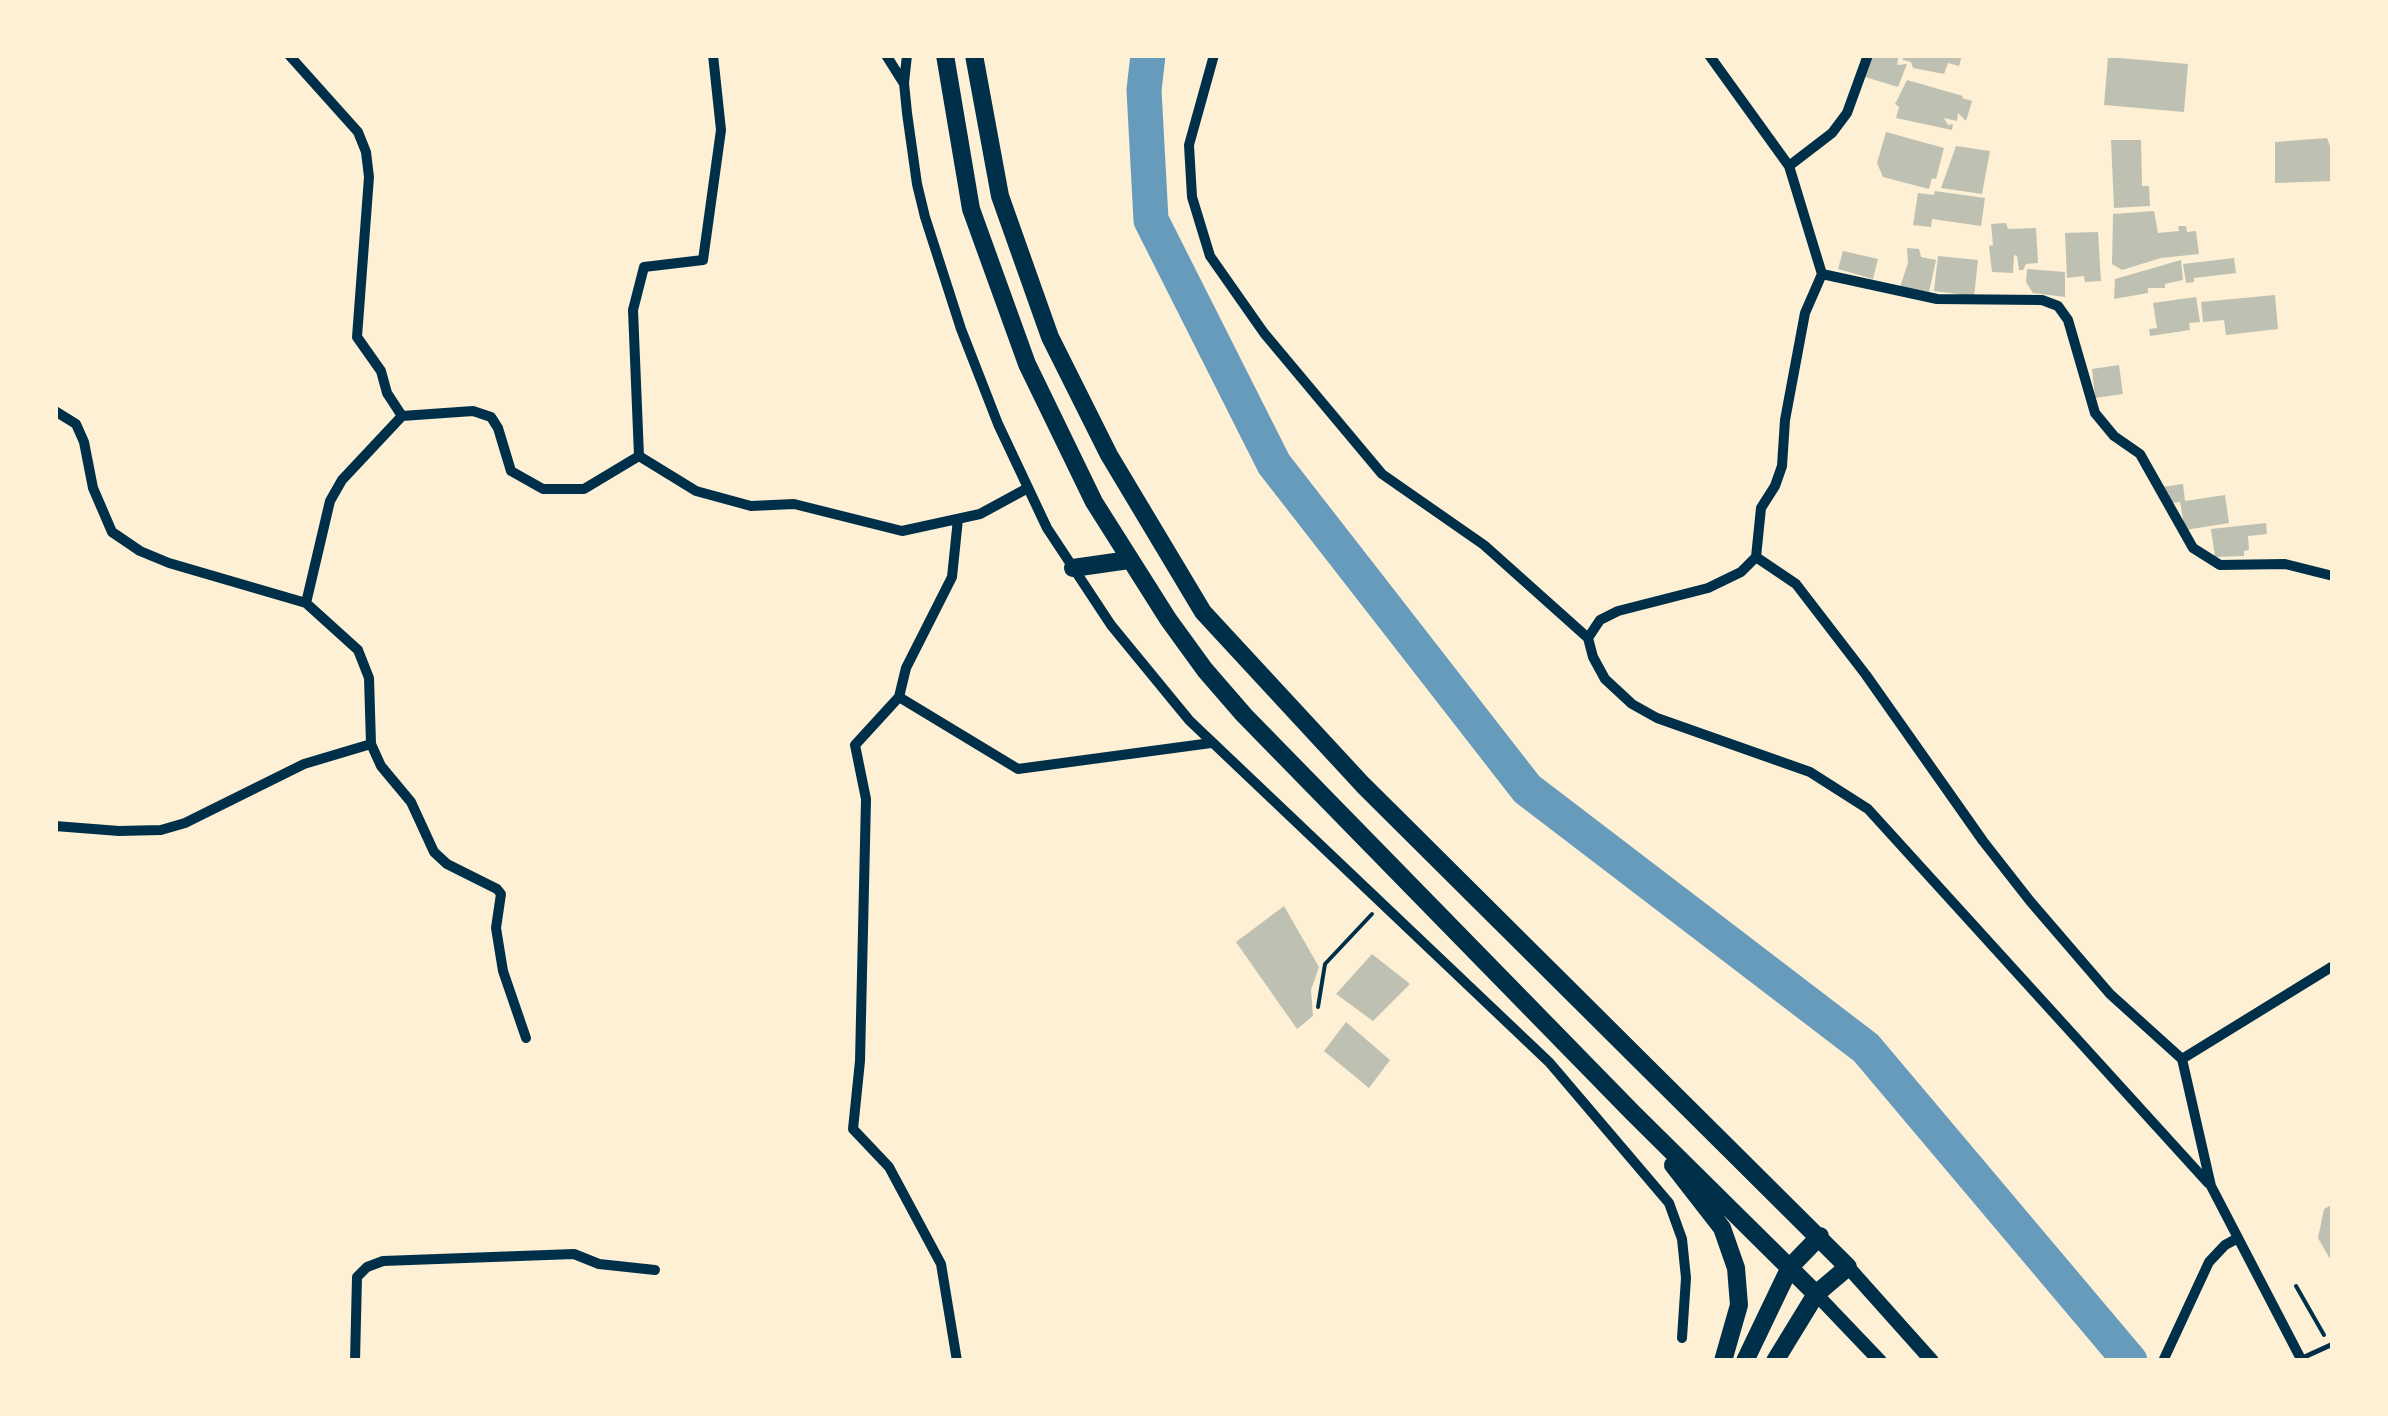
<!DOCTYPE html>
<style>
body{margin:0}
#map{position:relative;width:2388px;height:1416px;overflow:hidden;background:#fdf0d5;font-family:Poppins,sans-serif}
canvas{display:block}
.frame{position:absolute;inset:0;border:58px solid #fdf0d5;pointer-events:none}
</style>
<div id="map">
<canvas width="2388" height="1416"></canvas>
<div class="frame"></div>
</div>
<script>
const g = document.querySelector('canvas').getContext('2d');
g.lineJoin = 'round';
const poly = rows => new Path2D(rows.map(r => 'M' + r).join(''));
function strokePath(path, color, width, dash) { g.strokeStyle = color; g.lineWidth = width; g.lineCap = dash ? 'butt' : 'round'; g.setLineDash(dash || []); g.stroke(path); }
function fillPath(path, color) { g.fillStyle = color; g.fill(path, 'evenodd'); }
strokePath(poly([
 [1148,55,1144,90,1151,220,1274,464,1527,789,1866,1048,2130,1361]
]), '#669bbc', 35);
fillPath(poly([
 [1872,55,1899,55,1897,65,1907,64,1898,87,1865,77],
 [1902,55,1962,55,1959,66,1948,63,1944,74,1913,68,1911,62,1903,60],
 [2108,57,2188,64,2184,112,2104,105],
 [1907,80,1963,96,1962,98,1972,101,1966,121,1958,113,1957,121,1944,118,1948,125,1953,124,1952,130,1896,118,1899,107,1895,104],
 [1886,132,1944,148,1936,179,1932,178,1929,189,1883,177,1877,163],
 [2327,138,2331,149,2331,181,2275,183,2275,142],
 [2111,140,2141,140,2142,186,2149,186,2150,206,2114,208],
 [1956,146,1990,151,1982,194,1941,188],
 [1935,191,1985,198,1981,226,1932,219,1931,227,1913,225,1918,193,1934,195],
 [2154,211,2158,233,2179,231,2178,226,2186,226,2187,232,2196,231,2199,254,2161,258,2122,270,2112,264,2113,214],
 [2006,223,2008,229,2036,228,2038,263,2026,264,2023,270,2019,270,2017,256,2014,255,2013,273,1992,272,1989,246,1993,245,1991,224],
 [2098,232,2101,281,2085,282,2084,276,2067,278,2065,233],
 [1907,248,1919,249,1921,257,1936,260,1929,292,1900,287,1908,263],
 [1843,251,1878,259,1873,279,1838,269],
 [1938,256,1978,260,1974,296,1934,291],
 [2234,258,2236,273,2194,278,2194,282,2186,283,2183,264],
 [2181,260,2183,280,2165,284,2165,288,2148,288,2148,293,2114,299,2115,279],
 [2027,269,2065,272,2065,297,2033,293,2026,282],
 [2275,295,2278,329,2226,335,2224,320,2203,322,2201,302],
 [2196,297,2200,322,2189,323,2190,330,2150,336,2149,329,2157,328,2153,303],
 [2119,365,2123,394,2095,398,2092,369],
 [2183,484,2185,501,2225,495,2229,523,2185,530,2180,502,2172,503,2162,487],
 [2266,523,2267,534,2248,536,2249,550,2244,551,2244,556,2215,557,2211,529],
 [1284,906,1319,967,1311,990,1313,1016,1297,1029,1236,942],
 [1372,954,1410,984,1373,1021,1336,994],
 [1346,1022,1390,1060,1369,1088,1324,1051],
 [2333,1204,2333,1264,2318,1238,2324,1209]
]), '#bec0b2');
strokePath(poly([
 [1318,1007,1325,964,1372,914],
 [2296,1286,2324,1335]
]), '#003049', 4);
strokePath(poly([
 [2300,1359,2333,1344]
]), '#003049', 5);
strokePath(poly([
 [289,55,358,132,366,152,369,177,357,337,381,371,387,393,402,416],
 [713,55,721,130,703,260,644,267,633,310,639,456,696,491,751,506,794,504,902,531,980,514,1026,489],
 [886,55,903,82],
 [907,55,904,83,907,113,917,184,925,217,961,329,998,424,1047,528,1111,625,1189,720,1549,1062,1669,1203,1682,1239,1686,1278,1682,1338],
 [1214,55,1189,145,1192,197,1210,256,1264,333,1382,474,1484,545,1588,638],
 [1709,55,1789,166,1822,274,1805,313,1785,420,1782,466,1775,486,1761,508,1756,557,1796,584,1866,675,1983,841,2030,901,2110,994,2182,1059,2211,1186,2302,1361],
 [1789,166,1832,133,1847,113,1868,55],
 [1822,274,1937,299,2042,300,2058,306,2068,320,2095,413,2114,436,2140,454,2193,548,2220,565,2285,564,2333,576],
 [55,411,76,424,84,442,93,488,112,532,140,551,169,563,306,603,330,501,342,480,402,416,473,411,491,417,498,428,511,471,543,489,584,489,639,456],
 [1756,557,1741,572,1708,588,1618,611,1600,620,1588,638,1593,657,1605,679,1632,704,1657,718,1810,772,1868,809,2208,1183],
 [306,603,358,650,369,678,371,744,381,766,411,802,434,852,447,864,497,889,501,894,496,928,503,971,526,1038],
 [899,697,1018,769,1211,743],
 [55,826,119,831,161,830,185,823,304,764,371,744],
 [2182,1059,2333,966],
 [355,1361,357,1277,367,1267,383,1261,574,1254,599,1264,655,1270],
 [957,1361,941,1264,889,1167,853,1129,860,1061,866,799,855,745,899,697,906,668,952,577,958,519],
 [2163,1361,2209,1262,2225,1245,2238,1238]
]), '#003049', 10);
strokePath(poly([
 [1848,1267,1932,1361],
 [1816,1294,1880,1361]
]), '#003049', 14);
strokePath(poly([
 [945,55,971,209,1027,364,1094,502,1168,619,1205,670,1244,715,1633,1113,1816,1294],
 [974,55,1000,196,1050,337,1109,455,1203,612,1363,785,1848,1267,1816,1294,1775,1361],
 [1073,568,1129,560],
 [1673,1165,1722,1228,1736,1268,1739,1305,1723,1361],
 [1745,1361,1790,1267,1820,1236]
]), '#003049', 18);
</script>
